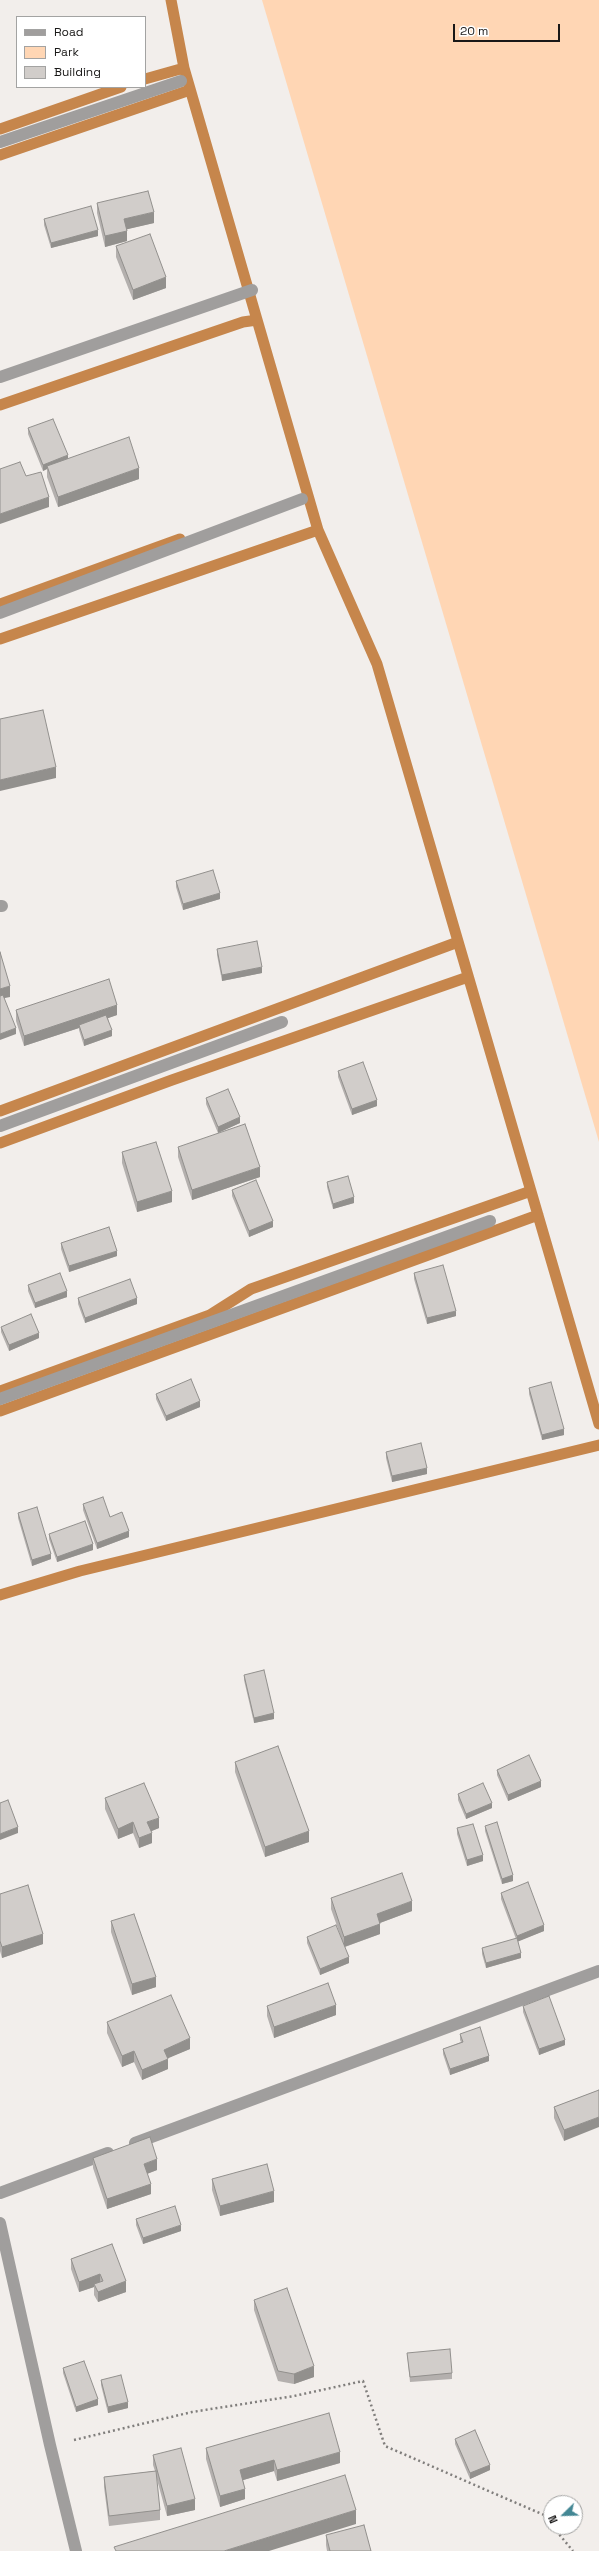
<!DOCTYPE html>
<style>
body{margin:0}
#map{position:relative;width:599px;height:2551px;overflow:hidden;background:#f2eeeb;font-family:"Space Grotesk",sans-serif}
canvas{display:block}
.legend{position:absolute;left:16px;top:16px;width:130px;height:72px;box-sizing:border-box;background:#fff;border:1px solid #a3a3a2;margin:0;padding:5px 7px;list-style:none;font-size:12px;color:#191817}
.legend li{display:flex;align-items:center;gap:8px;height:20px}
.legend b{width:20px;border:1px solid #a3a3a2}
.north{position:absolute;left:543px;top:2495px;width:40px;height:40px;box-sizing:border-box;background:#fff;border:1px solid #a3a3a2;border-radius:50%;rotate:247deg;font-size:11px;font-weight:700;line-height:16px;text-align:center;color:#191817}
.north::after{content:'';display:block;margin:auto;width:14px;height:18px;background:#438794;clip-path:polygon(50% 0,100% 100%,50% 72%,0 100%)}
.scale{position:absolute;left:453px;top:24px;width:107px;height:18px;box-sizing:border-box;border:2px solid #191817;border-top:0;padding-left:5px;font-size:12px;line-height:14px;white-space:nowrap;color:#191817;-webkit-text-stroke:3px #fff;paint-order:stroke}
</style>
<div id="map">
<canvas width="599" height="2551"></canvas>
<ul class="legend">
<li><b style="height:5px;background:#a09e9d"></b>Road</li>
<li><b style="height:11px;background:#ffd6b4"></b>Park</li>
<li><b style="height:11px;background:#d1cdca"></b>Building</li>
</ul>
<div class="north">N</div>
<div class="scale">20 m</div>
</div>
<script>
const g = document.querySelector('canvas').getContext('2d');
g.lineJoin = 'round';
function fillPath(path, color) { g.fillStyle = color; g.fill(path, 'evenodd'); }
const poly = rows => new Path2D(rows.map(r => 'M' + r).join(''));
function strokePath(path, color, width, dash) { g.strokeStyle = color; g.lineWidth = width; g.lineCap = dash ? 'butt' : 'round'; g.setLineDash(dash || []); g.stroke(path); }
fillPath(poly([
 [262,0,599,0,599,1142]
]), '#ffd6b4');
strokePath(poly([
 [171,0,184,68,318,530,377,664,599,1424],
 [145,79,184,68],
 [0,129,121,87],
 [0,155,190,90],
 [0,405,243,322,257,320],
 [0,604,180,539],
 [0,639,318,530],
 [0,1111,458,942],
 [0,1143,172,1080,468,977],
 [0,1391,210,1315,251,1289,531,1191],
 [0,1411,538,1215],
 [0,1595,80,1571,599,1445]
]), '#c6864c', 11);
strokePath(poly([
 [74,2440,192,2412,294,2396,363,2381,385,2446,544,2515,551,2524],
 [553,2527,573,2551]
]), '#807e7c', 2.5, [2, 3]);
strokePath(poly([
 [0,142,181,81],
 [0,377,252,290],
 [0,613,302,499],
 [0,906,2,906],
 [0,1126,282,1022],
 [0,1399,490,1221],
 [135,2143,599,1971],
 [0,2193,108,2153],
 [0,2223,50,2445,76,2551]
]), '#a09e9d', 12);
fillPath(poly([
 [97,203,154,223,127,229,127,241,105,247,97,213],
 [44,219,98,236,51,248,44,225],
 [116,246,166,288,133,300,116,257],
 [28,428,68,459,139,479,58,507,47,477,47,469,43,471,28,434],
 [176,881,220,899,183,910,176,887],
 [217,949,262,973,222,981,217,955],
 [16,1010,117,1015,108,1018,112,1036,84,1046,79,1030,79,1028,24,1046,16,1021],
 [338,1071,377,1106,352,1115,338,1077],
 [206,1098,240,1123,218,1133,206,1104],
 [178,1147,260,1177,192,1200,178,1157],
 [122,1152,172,1202,137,1212,122,1163],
 [327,1182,354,1203,333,1209,327,1187],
 [232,1190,273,1227,249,1237,232,1196],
 [61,1243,117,1256,69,1272,61,1249],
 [414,1273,456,1316,427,1324,414,1279],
 [28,1285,67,1297,35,1308,28,1291],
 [78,1298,137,1304,85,1323,78,1304],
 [1,1327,39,1338,9,1351,1,1332],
 [529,1388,564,1435,542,1440,529,1394],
 [156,1394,200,1407,166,1421,156,1399],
 [386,1452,427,1474,392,1482,386,1458],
 [83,1504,110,1517,129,1537,97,1549,83,1510],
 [18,1513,51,1559,32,1566,18,1518],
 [49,1534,93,1550,57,1562,49,1539],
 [244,1675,274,1719,254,1723,244,1680],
 [235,1762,309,1842,265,1857,235,1772],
 [497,1770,541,1787,508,1801,497,1775],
 [458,1794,492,1808,466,1819,458,1800],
 [105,1798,159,1828,151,1831,152,1843,139,1848,133,1833,118,1839,105,1809],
 [485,1826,513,1881,502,1884,485,1831],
 [457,1828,483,1861,467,1866,457,1834],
 [501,1893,544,1931,518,1941,521,1958,486,1968,482,1954,482,1948,516,1939,501,1899],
 [0,1894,43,1944,2,1958,0,1951],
 [331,1898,412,1911,380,1923,380,1934,345,1947,349,1963,320,1975,307,1943,307,1937,342,1940,331,1909],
 [111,1921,156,1987,132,1995,111,1932],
 [267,2006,336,2015,274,2038,267,2016],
 [523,2006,565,2045,539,2055,523,2012],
 [107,2022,190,2049,167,2058,168,2069,142,2080,134,2062,122,2067,107,2033],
 [460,2034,489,2061,450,2075,443,2054,443,2049,461,2042,460,2040],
 [599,2090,564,2141,554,2118,554,2107],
 [93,2158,157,2170,147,2174,151,2194,107,2209,93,2168],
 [212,2179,274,2202,220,2216,212,2190],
 [136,2219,181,2231,143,2244,136,2225],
 [112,2244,126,2292,98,2302,94,2295,94,2287,79,2292,71,2269,71,2259],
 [254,2300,314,2377,294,2384,278,2381,254,2310],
 [407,2353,452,2373,452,2379,410,2382],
 [63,2368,98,2405,76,2412,63,2373],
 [101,2380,128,2408,108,2413,101,2385],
 [455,2439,490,2470,470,2479,455,2444],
 [206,2448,340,2463,277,2481,274,2471,243,2480,245,2499,220,2507,206,2459],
 [153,2455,195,2510,167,2516,156,2476,160,2510,160,2520,109,2526,104,2487,104,2477,155,2471,153,2465],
 [326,2535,371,2551,327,2551,326,2545]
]), '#b4b0ae');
fillPath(poly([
 [154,212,154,223,124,230,124,219],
 [98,230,98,236,51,248,51,243],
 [127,231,127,241,105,247,105,236],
 [166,277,166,288,133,300,133,290],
 [68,455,68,461,47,466,47,469,43,471,43,465],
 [139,468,139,479,58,507,58,497],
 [49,497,49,507,0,524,0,514],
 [56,767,56,778,0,791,0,780],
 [220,893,220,899,183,910,183,904],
 [262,967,262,973,222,981,222,975],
 [10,986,10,997,0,999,0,989],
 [117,1005,117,1015,80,1028,79,1025,79,1028,24,1046,24,1036],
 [16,1028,16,1034,0,1040,0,1034],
 [112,1030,112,1036,84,1046,84,1040],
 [377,1100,377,1106,352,1115,352,1109],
 [240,1117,240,1123,218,1133,218,1127],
 [260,1167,260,1177,192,1200,192,1190],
 [172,1191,172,1202,137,1212,137,1202],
 [354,1197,354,1203,333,1209,333,1204],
 [273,1221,273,1227,249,1237,249,1231],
 [117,1251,117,1256,69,1272,69,1266],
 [67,1291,67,1297,35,1308,35,1303],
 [137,1298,137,1304,85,1323,85,1318],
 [456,1311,456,1316,427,1324,427,1318],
 [39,1333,39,1338,9,1351,9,1345],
 [200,1401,200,1407,166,1421,166,1416],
 [564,1429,564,1435,542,1440,542,1435],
 [427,1468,427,1474,392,1482,392,1476],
 [129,1531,129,1537,97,1549,97,1543],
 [93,1544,93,1550,57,1562,57,1557],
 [51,1554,51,1559,32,1566,32,1560],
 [274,1713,274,1719,254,1723,254,1718],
 [541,1781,541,1787,508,1801,508,1795],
 [492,1803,492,1808,466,1819,466,1814],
 [159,1818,159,1828,147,1833,147,1822],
 [133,1822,133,1833,118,1839,118,1829],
 [18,1827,18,1833,0,1840,0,1834],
 [309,1831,309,1842,265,1857,265,1847],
 [152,1833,152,1843,139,1848,139,1838],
 [483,1855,483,1861,467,1866,467,1860],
 [513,1875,513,1881,502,1884,502,1879],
 [412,1901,412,1911,377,1924,377,1914],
 [380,1924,380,1934,344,1947,344,1937],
 [544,1925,544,1931,517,1942,517,1936],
 [43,1934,43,1944,2,1958,2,1947],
 [521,1953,521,1958,486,1968,486,1963],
 [349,1957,349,1963,320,1975,320,1969],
 [156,1977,156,1987,132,1995,132,1984],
 [336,2005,336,2015,274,2038,274,2027],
 [190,2038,190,2049,164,2060,164,2050],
 [565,2040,565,2045,539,2055,539,2049],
 [134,2051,134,2062,122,2067,122,2056],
 [489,2056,489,2061,450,2075,450,2069],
 [168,2059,168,2069,142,2080,142,2070],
 [599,2117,599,2127,564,2141,564,2130],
 [157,2159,157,2170,144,2175,144,2164],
 [151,2184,151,2194,107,2209,107,2199],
 [274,2191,274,2202,220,2216,220,2206],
 [181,2225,181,2231,143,2244,143,2238],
 [100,2274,100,2284,94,2284,94,2287,79,2292,79,2282],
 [126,2281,126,2292,98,2302,98,2292],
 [314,2366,314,2377,294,2384,294,2374],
 [98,2399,98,2405,76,2412,76,2407],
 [128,2402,128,2408,108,2413,108,2407],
 [340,2452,340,2463,277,2481,277,2470],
 [274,2460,274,2471,240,2481,240,2470],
 [490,2465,490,2470,470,2479,470,2473],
 [245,2489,245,2499,220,2507,220,2496],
 [195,2499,195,2510,167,2516,167,2506],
 [356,2510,356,2524,269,2551,224,2551]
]), '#92908d');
const building = poly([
 [148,191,154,212,124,219,127,231,105,236,97,203,148,191],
 [91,206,98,230,51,243,44,219,91,206],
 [150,234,166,277,133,290,116,246,150,234],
 [53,419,68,455,43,465,28,428,53,419],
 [129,437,139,468,58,497,47,466,129,437],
 [20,462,26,476,41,472,49,497,0,514,0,469,20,462],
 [43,710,56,767,0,780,0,719,43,710],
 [213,870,220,893,183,904,176,881,213,870],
 [257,941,262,967,222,975,217,949,257,941],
 [0,952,10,986,0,989,0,952],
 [109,979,117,1005,24,1036,16,1010,109,979],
 [3,995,16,1028,0,1034,0,996,3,995],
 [106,1015,112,1030,84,1040,79,1025,106,1015],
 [363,1062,377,1100,352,1109,338,1071,363,1062],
 [228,1089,240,1117,218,1127,206,1098,228,1089],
 [245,1124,260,1167,192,1190,178,1147,245,1124],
 [156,1142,172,1191,137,1202,122,1152,156,1142],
 [348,1176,354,1197,333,1204,327,1182,348,1176],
 [256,1180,273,1221,249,1231,232,1190,256,1180],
 [109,1227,117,1251,69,1266,61,1243,109,1227],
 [443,1265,456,1311,427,1318,414,1273,443,1265],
 [60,1273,67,1291,35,1303,28,1285,60,1273],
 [130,1279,137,1298,85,1318,78,1298,130,1279],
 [31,1314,39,1333,9,1345,1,1327,31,1314],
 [191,1379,200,1401,166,1416,156,1394,191,1379],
 [551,1382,564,1429,542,1435,529,1388,551,1382],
 [421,1443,427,1468,392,1476,386,1452,421,1443],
 [103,1497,110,1517,122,1512,129,1531,97,1543,83,1504,103,1497],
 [37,1507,51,1554,32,1560,18,1513,37,1507],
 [85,1521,93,1544,57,1557,49,1534,85,1521],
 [264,1670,274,1713,254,1718,244,1675,264,1670],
 [278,1746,309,1831,265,1847,235,1762,278,1746],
 [529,1755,541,1781,508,1795,497,1770,529,1755],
 [144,1783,159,1818,147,1822,152,1833,139,1838,133,1822,118,1829,105,1798,144,1783],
 [483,1783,492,1803,466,1814,458,1794,483,1783],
 [8,1800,18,1827,0,1834,0,1803,8,1800],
 [497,1822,513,1875,502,1879,485,1826,497,1822],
 [473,1824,483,1855,467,1860,457,1828,473,1824],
 [402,1873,412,1901,377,1914,380,1924,344,1937,331,1898,402,1873],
 [528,1882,544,1925,517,1936,501,1893,528,1882],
 [28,1885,43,1934,2,1947,0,1941,0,1894,28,1885],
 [134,1914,156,1977,132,1984,111,1921,134,1914],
 [336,1925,349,1957,320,1969,307,1937,336,1925],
 [517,1938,521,1953,486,1963,482,1948,517,1938],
 [328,1983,336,2005,274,2027,267,2006,328,1983],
 [171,1995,190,2038,164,2050,168,2059,142,2070,134,2051,122,2056,107,2022,171,1995],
 [549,1996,565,2040,539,2049,523,2006,549,1996],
 [480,2027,489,2056,450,2069,443,2049,463,2042,460,2034,480,2027],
 [599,2090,599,2117,564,2130,554,2107,599,2090],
 [150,2137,157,2159,144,2164,151,2184,107,2199,93,2158,150,2137],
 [267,2164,274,2191,220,2206,212,2179,267,2164],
 [175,2206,181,2225,143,2238,136,2219,175,2206],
 [112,2244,126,2281,98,2292,94,2284,103,2281,100,2274,79,2282,71,2259,112,2244],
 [287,2288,314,2366,294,2374,278,2371,254,2300,287,2288],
 [450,2349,452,2373,410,2377,407,2353,450,2349],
 [84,2361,98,2399,76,2407,63,2368,84,2361],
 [121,2375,128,2402,108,2407,101,2380,121,2375],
 [329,2413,340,2452,277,2470,274,2460,240,2470,245,2489,220,2496,206,2448,329,2413],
 [475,2430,490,2465,470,2473,455,2439,475,2430],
 [181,2448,195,2499,167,2506,153,2455,181,2448],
 [156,2471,160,2510,109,2516,104,2477,156,2471],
 [345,2475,356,2510,224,2551,116,2551,114,2547,345,2475],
 [364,2525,371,2551,330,2551,326,2535,364,2525]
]);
fillPath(building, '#d1cdca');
strokePath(building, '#92908d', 1);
</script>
